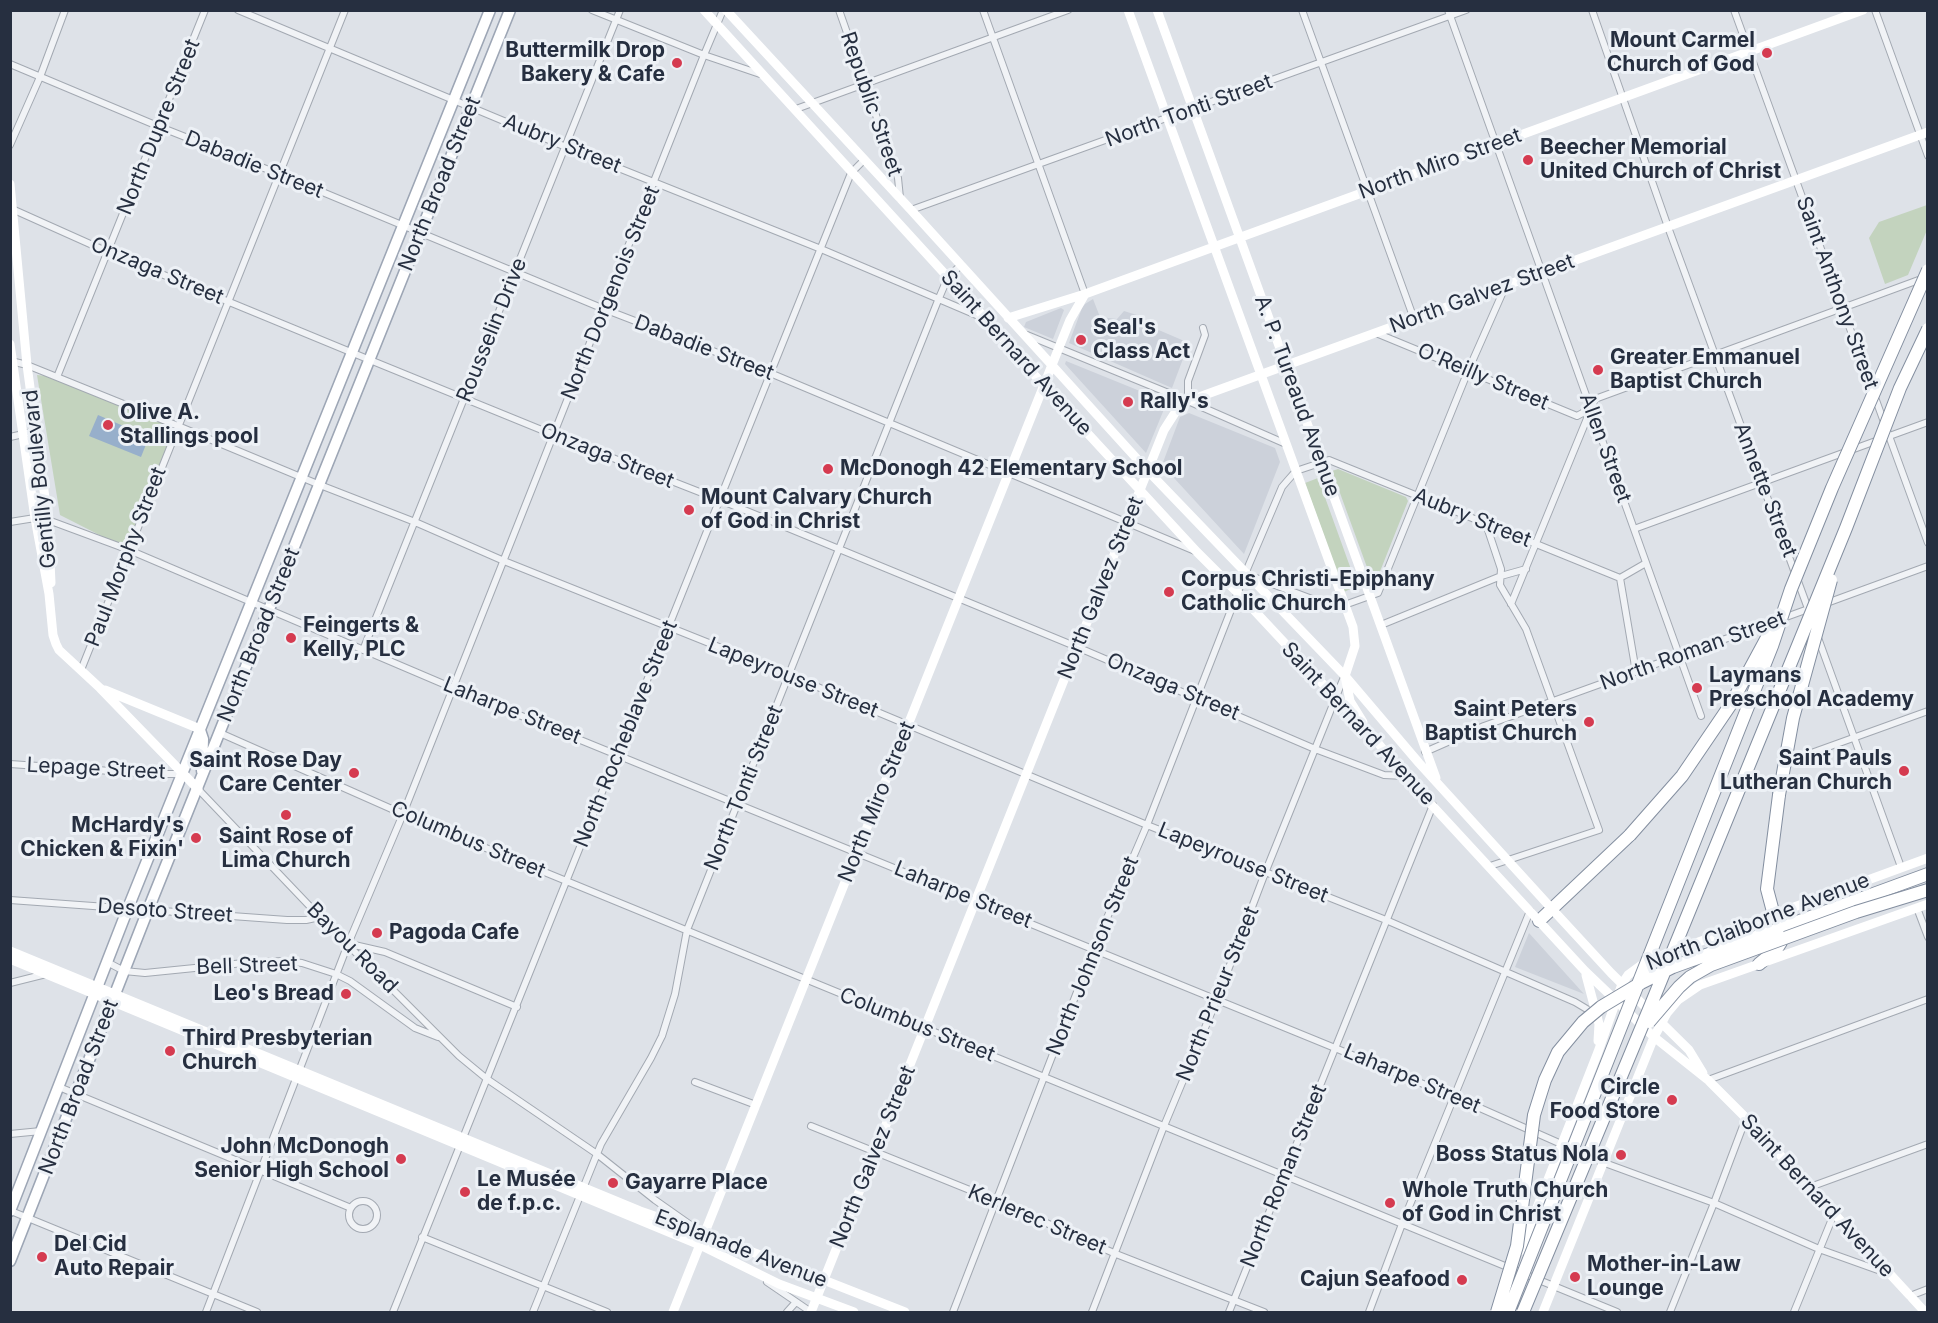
<!DOCTYPE html>
<meta charset="utf-8">
<style>
body{margin:0}
#map{position:relative;width:1938px;height:1323px;overflow:hidden;background:#dee2e8;font-family:Inter,sans-serif}
canvas{display:block}
.frame{position:absolute;inset:0;border:12px solid #262f40;pointer-events:none}
</style>
<div id="map">
<canvas width="1938" height="1323"></canvas>
<div class="frame"></div>
</div>
<script>
const g = document.querySelector('canvas').getContext('2d');
g.lineJoin = 'round';
function fillPath(path, color) { g.fillStyle = color; g.fill(path, 'evenodd'); }
const poly = rows => new Path2D(rows.map(r => 'M' + r).join(''));
function strokePath(path, color, width, dash) { g.strokeStyle = color; g.lineWidth = width; g.lineCap = dash ? 'butt' : 'round'; g.setLineDash(dash || []); g.stroke(path); }
function label(font, color, halo, rows, align = 'center') {
  g.font = font + ' Inter,sans-serif'; g.lineWidth = 6; g.setLineDash([]); g.textBaseline = 'middle'; g.strokeStyle = halo; g.fillStyle = color; for (const [text, x, y, turn = 0] of rows) {
    g.save(); g.translate(x, y); g.rotate((+turn || 0) * Math.PI / 180); g.textAlign = isNaN(turn) ? turn : align; if (halo) g.strokeText(text, 0, 0); g.fillText(text, 0, 0); g.restore();
  }
}
fillPath(poly([
 [1093,299,1100,317,1117,319,1124,311,1140,316,1140,322,1189,343,1172,388,1069,343,1082,308,1085,304],
 [1061,308,1064,310,1053,339,1024,327,1026,322],
 [1066,361,1167,402,1146,453,1065,364],
 [1189,413,1275,448,1280,462,1244,554,1162,465,1180,417],
 [1529,933,1584,994,1515,967]
]), '#ccd1da');
fillPath(poly([
 [1927,205,1927,230,1908,275,1885,284,1869,238,1879,222],
 [37,375,57,377,178,426,129,550,60,515],
 [1338,469,1406,497,1408,501,1377,579,1372,581,1332,471],
 [1318,478,1357,586,1344,592,1305,483]
]), '#c3d3be');
fillPath(poly([
 [98,415,149,437,141,457,89,436]
]), '#97afcb');
const street = poly([
 [238,10,566,147,821,249,981,317],
 [592,10,704,55,760,74],
 [839,10,898,178,900,198],
 [983,10,1085,294],
 [1302,10,1414,319],
 [1448,10,1701,716],
 [1592,10,1668,227,1810,614],
 [1734,10,1928,543],
 [1875,10,1928,156],
 [10,64,160,127,279,174,604,309,770,373,1195,551],
 [796,109,1068,10],
 [10,145,40,77,65,10],
 [12,209,108,252,370,360,554,435,720,500,1077,647,1315,749,1384,775,1405,776],
 [911,210,1466,10],
 [1376,333,1577,416,1590,409],
 [1027,335,1188,401,1286,444],
 [11,361,27,365,178,426,320,485,415,522,504,561,789,675,1147,825,1386,920,1575,1002,1590,1011,1594,1016],
 [57,377,205,10],
 [1188,401,1188,381,1205,335,1203,328],
 [10,437,37,431],
 [10,522,35,518,48,520,129,550,453,688,1455,1097,1602,1162,1714,1203,1819,1249,1889,1274],
 [1486,524,1501,569,1500,585,1526,629,1599,830,1490,866],
 [1634,529,1928,422],
 [1251,576,1336,608,1378,593,1468,371,1506,285],
 [1620,578,1636,672],
 [1511,604,1595,399,1924,278],
 [1824,604,1928,566],
 [1381,625,1501,576,1526,569],
 [1817,635,1901,867],
 [363,650,620,10],
 [81,670,345,10],
 [220,733,403,814,1617,1312],
 [1425,752,1484,726,1811,608],
 [1803,756,1928,711],
 [10,764,154,774,182,774],
 [198,789,320,917,459,1056,487,1079,597,1154,655,1200,692,1226],
 [10,900,287,920,306,920,320,917],
 [1917,908,1928,937],
 [350,944,385,952,517,1007],
 [107,962,124,971,145,973,244,963,283,961,302,963,336,974,350,981,415,1028,438,1037],
 [10,983,46,974],
 [1708,1080,1928,999],
 [695,1082,756,1105],
 [59,1087,351,1208],
 [811,1126,997,1201,1116,1254,1264,1312],
 [10,1134,41,1131],
 [1810,1187,1928,1144],
 '349 1215a14 14 0 1 1 28 0a14 14 0 1 1-28 0Z',
 [11,1211,257,1312],
 [422,1237,607,1312],
 [767,1282,811,1312],
 [1910,1296,1928,1289],
 [206,1312,348,944,403,814,704,55,723,10],
 [393,1312,851,173,864,160],
 [533,1312,601,1144,651,1058,662,1036,675,994,687,930,939,298,948,277,961,265],
 [787,1312,796,1302],
 [953,1312,1094,948,1147,825,1245,574,1282,487,1288,480,1296,471,1329,460,1620,578,1646,563],
 [1092,1312,1164,1126,1217,999,1265,873,1344,677],
 [1229,1312,1433,805],
 [1369,1312,1402,1224,1530,911],
 [1670,1312,1714,1203,1746,1118],
 [1794,1312,1834,1214]
]);
const primary = poly([
 [200,730,203,739,202,771],
 [10,1211,128,908,490,10],
 [10,1261,148,910,510,10]
]);
const highway = poly([
 [1539,921,1630,835],
 [1778,929,1928,874],
 [1759,964,1776,950,1781,942,1767,889,1779,795]
]);
strokePath(street, '#a3a9b2', 8);
strokePath(primary, '#9da6b5', 13);
strokePath(highway, '#848fa0', 14);
strokePath(street, '#f1f3f6', 6);
strokePath(poly([
 [704,10,986,319,1044,386,1197,552,1237,592,1378,743,1405,776,1585,971,1654,1037,1708,1080,1746,1118,1925,1312],
 [726,10,911,210,1148,471,1345,676,1419,763,1552,909,1611,973,1689,1050,1703,1073],
 [1128,10,1353,627,1355,646,1345,676,1350,701,1363,722],
 [1157,10,1436,778],
 [10,184,27,365,48,520,51,583],
 [1008,318,1085,294],
 [10,344,35,518,49,594,53,635,56,644,59,650,100,688,198,789],
 [105,690,200,729],
 [10,951,640,1211,704,1233,905,1312],
 [10,959,700,1245,779,1284,854,1312],
 [1586,975,1599,1024,1598,1041],
 [1520,1251,1598,1052,1622,984,1628,975,1643,964,1663,955,1928,858],
 [673,1312,1070,320,1085,294,1863,10],
 [811,1312,1164,430,1178,408,1188,401,1928,132],
 [1543,1312,1654,1037,1667,1013,1678,1000,1700,985,1928,904]
]), '#fff', 9);
strokePath(primary, '#fff', 10);
strokePath(highway, '#fff', 12);
const highwayBridge = poly([
 [1779,795,1793,718,1831,580],
 [1630,835,1682,776,1731,704,1771,630],
 [1649,1022,1679,987,1690,977,1711,965,1856,912,1928,890],
 [1497,1312,1517,1246,1534,1115,1545,1080,1558,1052,1583,1022,1601,1007,1641,983,1673,967,1778,929],
 [1508,1312,1772,646,1791,589,1832,488,1928,270],
 [1523,1312,1650,1007,1846,528,1900,388,1928,329]
]);
strokePath(highwayBridge, '#848fa0', 14, []);
strokePath(highwayBridge, '#fff', 12);
for (const [x, y, r, color] of [
 [1767,53,6,"#d53b50"],
 [677,63,6,"#d53b50"],
 [1528,160,6,"#d53b50"],
 [1081,340,6,"#d53b50"],
 [1598,370,6,"#d53b50"],
 [1128,402,6,"#d53b50"],
 [108,425,6,"#d53b50"],
 [828,469,6,"#d53b50"],
 [689,510,6,"#d53b50"],
 [1169,592,6,"#d53b50"],
 [291,638,6,"#d53b50"],
 [1697,688,6,"#d53b50"],
 [1589,722,6,"#d53b50"],
 [1904,771,6,"#d53b50"],
 [354,773,6,"#d53b50"],
 [286,815,6,"#d53b50"],
 [196,838,6,"#d53b50"],
 [377,933,6,"#d53b50"],
 [346,994,6,"#d53b50"],
 [170,1051,6,"#d53b50"],
 [1672,1100,6,"#d53b50"],
 [1621,1155,6,"#d53b50"],
 [401,1159,6,"#d53b50"],
 [613,1183,6,"#d53b50"],
 [465,1192,6,"#d53b50"],
 [1390,1203,6,"#d53b50"],
 [42,1257,6,"#d53b50"],
 [1575,1277,6,"#d53b50"],
 [1462,1280,6,"#d53b50"]
]) { const dot = new Path2D(); dot.arc(x, y, r, 0, 2 * Math.PI); g.fillStyle = color; g.fill(dot); strokePath(dot, '#edf1f6', 2); }
label('bold 21px', '#262f40', '#edf1f6', [
 ["Mount Carmel",1755,41,"right"],
 ["Church of God",1755,65,"right"],
 ["Buttermilk Drop",665,51,"right"],
 ["Bakery & Cafe",665,75,"right"],
 ["Beecher Memorial",1540,148],
 ["United Church of Christ",1540,172],
 ["Seal's",1093,328],
 ["Class Act",1093,352],
 ["Greater Emmanuel",1610,358],
 ["Baptist Church",1610,382],
 ["Rally's",1140,402],
 ["Olive A.",120,413],
 ["Stallings pool",120,437],
 ["McDonogh 42 Elementary School",840,469],
 ["Mount Calvary Church",701,498],
 ["of God in Christ",701,522],
 ["Corpus Christi-Epiphany",1181,580],
 ["Catholic Church",1181,604],
 ["Feingerts &",303,626],
 ["Kelly, PLC",303,650],
 ["Laymans",1709,676],
 ["Preschool Academy",1709,700],
 ["Saint Peters",1577,710,"right"],
 ["Baptist Church",1577,734,"right"],
 ["Saint Pauls",1892,759,"right"],
 ["Lutheran Church",1892,783,"right"],
 ["Saint Rose Day",342,761,"right"],
 ["Care Center",342,785,"right"],
 ["McHardy's",184,826,"right"],
 ["Chicken & Fixin'",184,850,"right"],
 ["Saint Rose of",286,837,"center"],
 ["Lima Church",286,861,"center"],
 ["Pagoda Cafe",389,933],
 ["Leo's Bread",334,994,"right"],
 ["Third Presbyterian",182,1039],
 ["Church",182,1063],
 ["Circle",1660,1088,"right"],
 ["Food Store",1660,1112,"right"],
 ["John McDonogh",389,1147,"right"],
 ["Senior High School",389,1171,"right"],
 ["Boss Status Nola",1609,1155,"right"],
 ["Le Musée",477,1180],
 ["de f.p.c.",477,1204],
 ["Gayarre Place",625,1183],
 ["Whole Truth Church",1402,1191],
 ["of God in Christ",1402,1215],
 ["Del Cid",54,1245],
 ["Auto Repair",54,1269],
 ["Mother-in-Law",1587,1265],
 ["Lounge",1587,1289],
 ["Cajun Seafood",1450,1280,"right"]
], 'left');
label('21px', '#262f40', '#edf1f6', [
 ["Republic Street",871,104,71],
 ["North Tonti Street",1189,111,-20],
 ["North Dupre Street",159,127,-68],
 ["Aubry Street",562,144,22],
 ["North Miro Street",1440,164,-20],
 ["Dabadie Street",254,165,22],
 ["North Broad Street",440,184,-68],
 ["Onzaga Street",157,271,23],
 ["North Dorgenois Street",611,293,-68],
 ["Saint Anthony Street",1837,293,70],
 ["North Galvez Street",1482,294,-20],
 ["Rousselin Drive",492,330,-68],
 ["Dabadie Street",704,348,21],
 ["Saint Bernard Avenue",1016,353,48],
 ["O'Reilly Street",1483,377,23],
 ["A. P. Tureaud Avenue",1297,396,70],
 ["Allen Street",1605,448,70],
 ["Onzaga Street",607,456,22],
 ["Gentilly Boulevard",40,479,-96],
 ["Annette Street",1765,490,69],
 ["Aubry Street",1472,518,22],
 ["Paul Morphy Street",126,557,-69],
 ["North Galvez Street",1101,588,-68],
 ["North Broad Street",259,635,-68],
 ["North Roman Street",1693,651,-20],
 ["Lapeyrouse Street",793,678,22],
 ["Onzaga Street",1173,687,23],
 ["Laharpe Street",512,711,22],
 ["Saint Bernard Avenue",1358,724,47],
 ["North Rocheblave Street",626,734,-68],
 ["Lepage Street",96,769,3],
 ["North Tonti Street",744,788,-68],
 ["North Miro Street",877,802,-68],
 ["Columbus Street",468,840,23],
 ["Lapeyrouse Street",1243,863,22],
 ["Laharpe Street",963,895,22],
 ["Desoto Street",165,911,4],
 ["North Claiborne Avenue",1758,922,-21],
 ["Bayou Road",352,948,45],
 ["North Johnson Street",1093,956,-68],
 ["Bell Street",247,966,-2],
 ["North Prieur Street",1218,994,-68],
 ["Columbus Street",917,1025,22],
 ["Laharpe Street",1412,1079,23],
 ["North Broad Street",79,1087,-69],
 ["North Galvez Street",873,1157,-68],
 ["North Roman Street",1284,1176,-68],
 ["Saint Bernard Avenue",1817,1196,47],
 ["Kerlerec Street",1037,1220,23],
 ["Esplanade Avenue",741,1249,21]
]);
</script>
